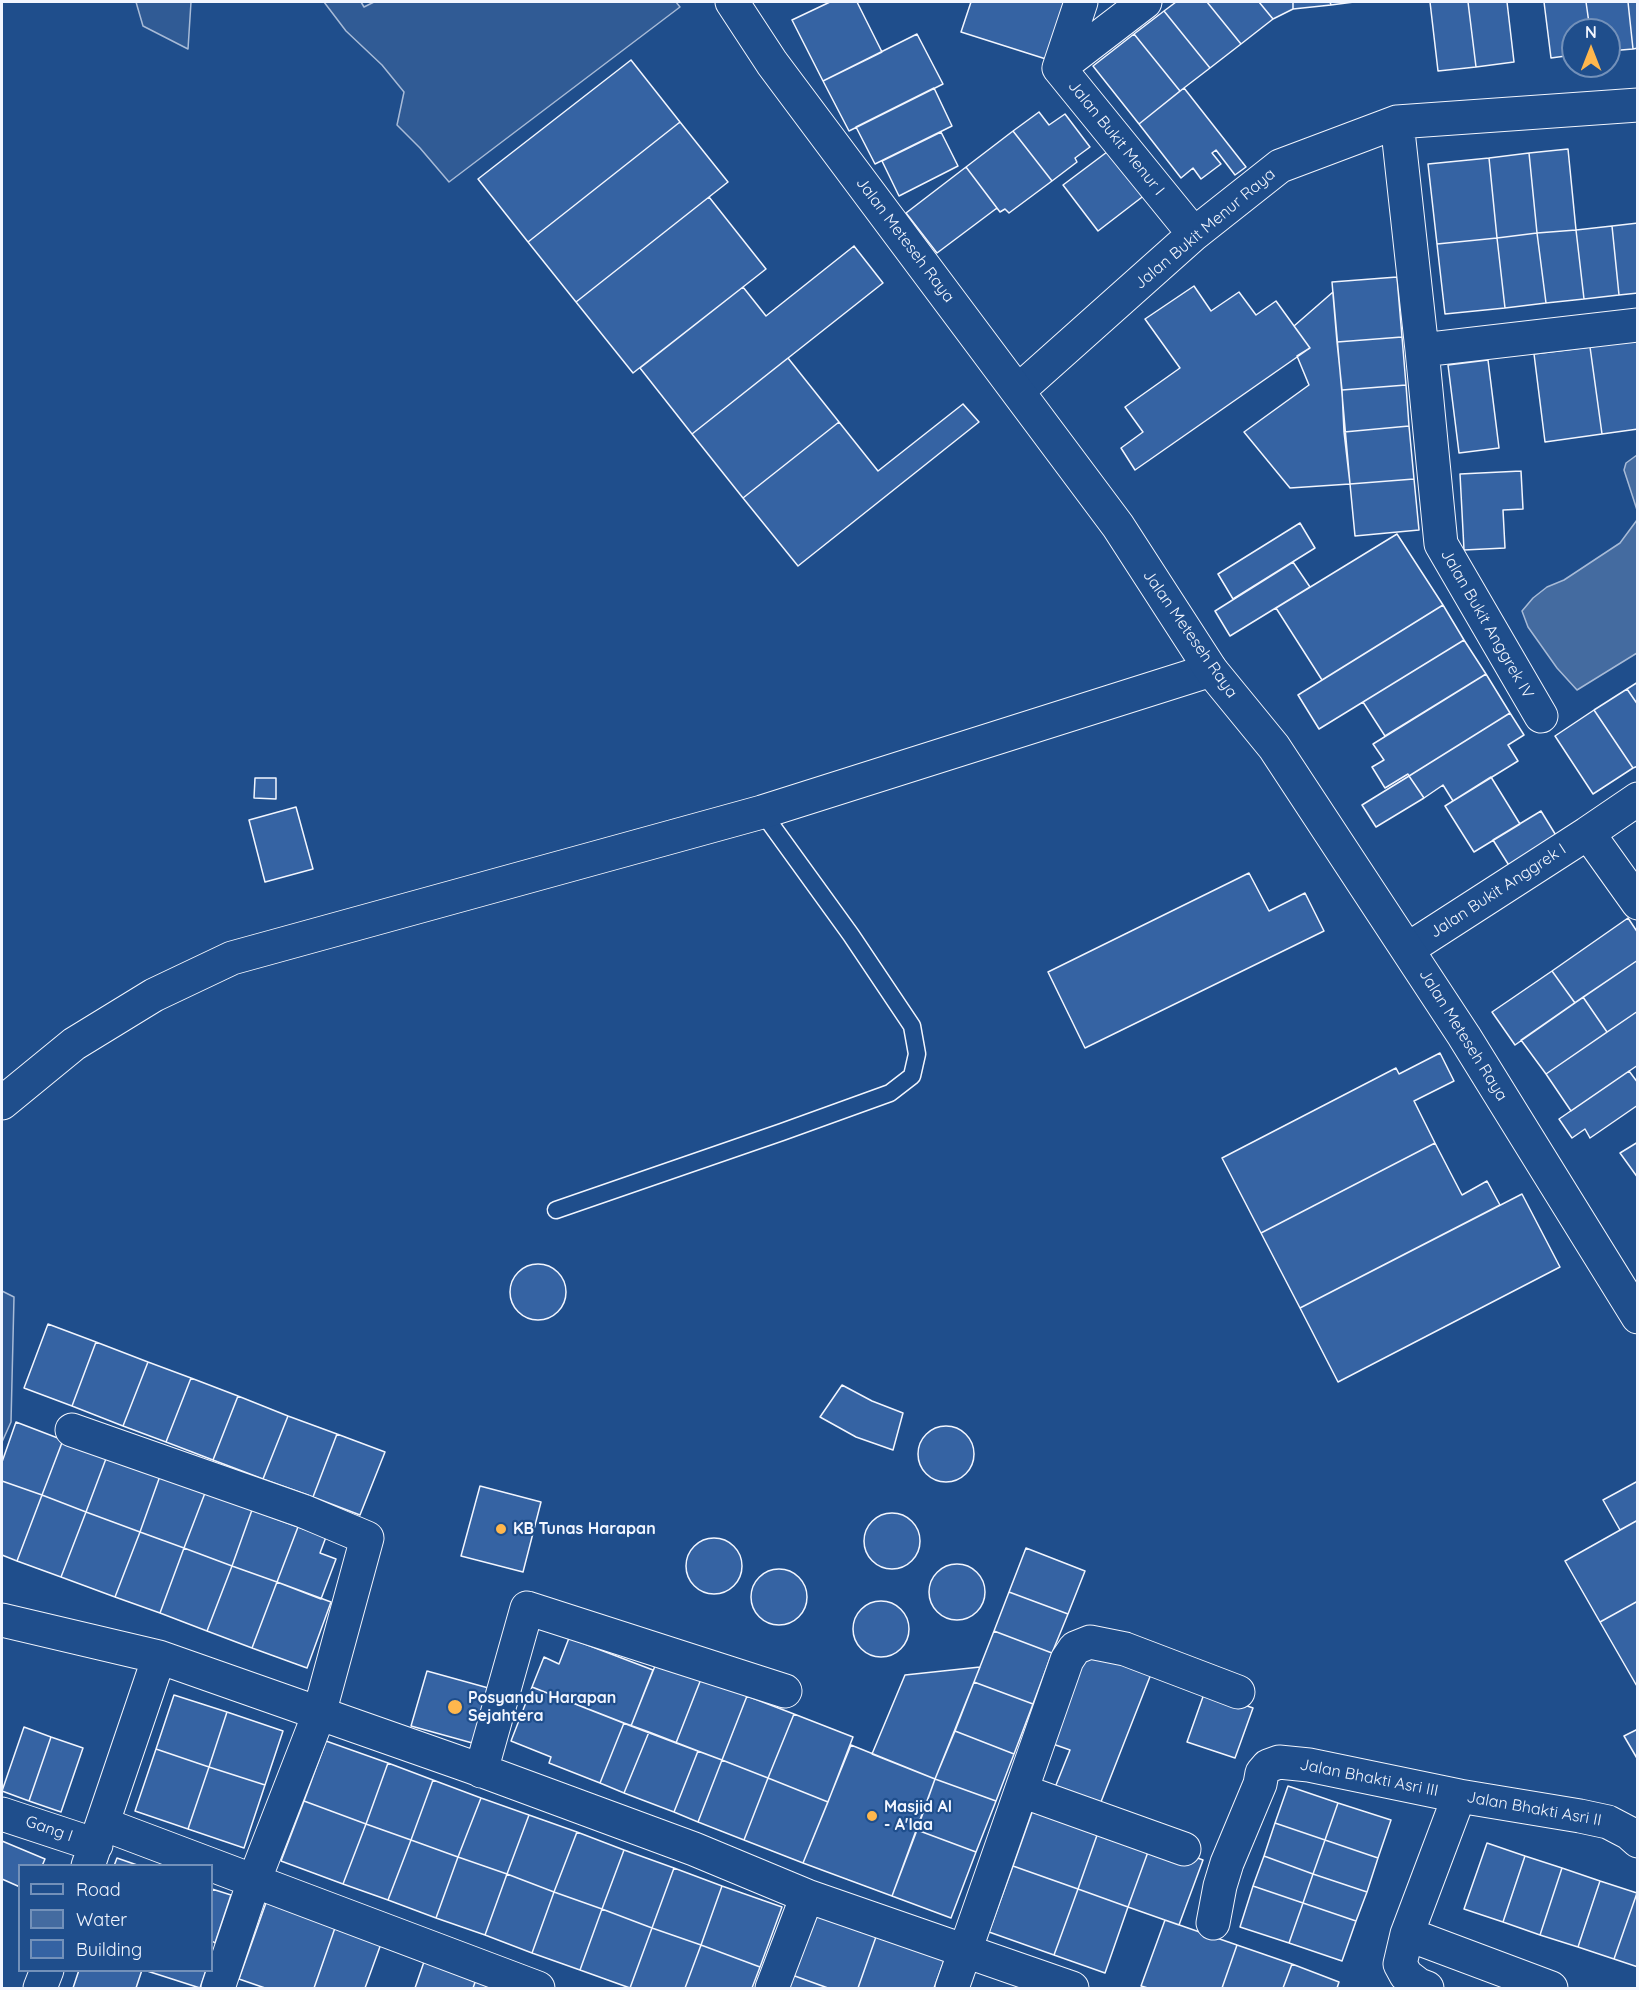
<!DOCTYPE html>
<style>
body{margin:0}
#map{position:relative;width:1639px;height:1990px;overflow:hidden;background:#1f4e8c;font-family:Quicksand,sans-serif}
canvas{display:block}
.frame{position:absolute;inset:0;border:3px solid #f2f6ff;pointer-events:none}
.legend{position:absolute;left:18px;top:1864px;width:195px;height:108px;box-sizing:border-box;background:#1f4e8c;border:2px solid #7391ba;margin:0;padding:8px 10px;list-style:none;font-size:18px;color:#f2f6ff}
.legend li{display:flex;align-items:center;gap:12px;height:30px}
.legend b{width:30px;border:2px solid #7391ba}
.north{position:absolute;left:1561px;top:18px;width:60px;height:60px;box-sizing:border-box;background:#1f4e8c;border:2px solid #7391ba;border-radius:50%;rotate:0deg;font-size:16px;font-weight:700;line-height:24px;text-align:center;color:#f2f6ff}
.north::after{content:'';display:block;margin:auto;width:21px;height:27px;background:#ffb74d;clip-path:polygon(50% 0,100% 100%,50% 72%,0 100%)}
</style>
<div id="map">
<canvas width="1639" height="1990"></canvas>
<div class="frame"></div>
<ul class="legend">
<li><b style="height:8px;background:#1f4e8c"></b>Road</li>
<li><b style="height:16px;background:#446ba0"></b>Water</li>
<li><b style="height:16px;background:#3563a3"></b>Building</li>
</ul>
<div class="north">N</div>
</div>
<script>
const g = document.querySelector('canvas').getContext('2d');
g.lineJoin = 'round';
function fillPath(path, color) { g.fillStyle = color; g.fill(path, 'evenodd'); }
const poly = rows => new Path2D(rows.map(r => 'M' + r).join(''));
function strokePath(path, color, width, dash) { g.strokeStyle = color; g.lineWidth = width; g.lineCap = dash ? 'butt' : 'round'; g.setLineDash(dash || []); g.stroke(path); }
function label(font, color, halo, rows, align = 'center') {
  g.font = font + ' Quicksand,sans-serif'; g.lineWidth = 4.5; g.setLineDash([]); g.textBaseline = 'middle'; g.strokeStyle = halo; g.fillStyle = color; for (const [text, x, y, turn = 0] of rows) {
    g.save(); g.translate(x, y); g.rotate((+turn || 0) * Math.PI / 180); g.textAlign = isNaN(turn) ? turn : align; if (halo) g.strokeText(text, 0, 0); g.fillText(text, 0, 0); g.restore();
  }
}
const built = poly([
 [136,2,191,2,188,49,143,26,136,2],
 [324,2,361,2,364,7,374,2,676,2,680,7,449,182,420,148,397,125,404,92,382,65,346,31,324,2],
 [2,1291,14,1297,11,1422,2,1442,2,1291]
]);
fillPath(built, '#305b95');
strokePath(built, '#a8bbd7', 1.5);
const water = poly([
 [1637,455,1637,510,1624,470,1626,463,1637,455],
 [1637,520,1637,653,1577,690,1557,668,1528,627,1522,611,1533,598,1547,587,1564,580,1620,543,1637,520]
]);
fillPath(water, '#446ba0');
strokePath(water, '#a8bbd7', 1.5);
const building = poly([
 [830,2,857,2,882,52,823,81,792,20,830,2],
 [971,2,1067,2,1049,60,961,32,971,2],
 [1176,2,1207,2,1241,44,1210,68,1164,11,1176,2],
 [1207,2,1259,2,1273,19,1241,44,1207,2],
 [1259,2,1293,2,1293,9,1273,19,1259,2],
 [1293,2,1330,2,1331,5,1293,9,1293,2],
 [1330,2,1354,2,1331,5,1330,2],
 [1430,2,1468,2,1476,67,1438,71,1430,2],
 [1468,2,1507,2,1514,62,1476,67,1468,2],
 [1544,2,1586,2,1590,30,1573,30,1573,55,1551,58,1544,2],
 [1586,2,1628,2,1633,49,1609,51,1609,30,1590,30,1586,2],
 [1628,2,1638,2,1638,48,1633,49,1628,2],
 [1164,11,1210,68,1180,91,1134,34,1164,11],
 [917,34,943,84,849,131,823,81,917,34],
 [1134,34,1180,91,1139,124,1093,66,1134,34],
 [631,60,680,122,528,242,478,179,631,60],
 [934,88,952,126,875,164,856,127,934,88],
 [1184,88,1246,167,1235,175,1216,150,1212,153,1221,164,1201,179,1193,168,1181,178,1139,124,1184,88],
 [1039,112,1049,125,1065,114,1090,147,1075,158,1077,162,1052,181,1013,131,1039,112],
 [680,122,728,182,576,302,528,242,680,122],
 [1013,131,1052,181,1009,213,1005,209,1000,212,966,167,1013,131],
 [941,132,958,166,899,196,882,161,941,132],
 [1115,146,1150,191,1098,231,1063,185,1115,146],
 [1568,149,1576,230,1537,233,1529,153,1568,149],
 [1529,153,1537,233,1497,238,1489,158,1529,153],
 [1489,158,1497,238,1437,244,1428,164,1489,158],
 [966,167,997,208,937,253,906,213,966,167],
 [709,197,766,269,633,373,576,302,709,197],
 [1638,223,1638,293,1619,295,1612,226,1638,223],
 [1612,226,1619,295,1584,299,1576,230,1612,226],
 [1576,230,1584,299,1546,303,1537,233,1576,230],
 [1537,233,1546,303,1505,308,1497,238,1537,233],
 [1497,238,1505,308,1445,314,1437,244,1497,238],
 [854,246,883,283,692,434,640,368,743,287,766,316,854,246],
 [1397,277,1402,337,1337,342,1332,282,1397,277],
 [1194,286,1211,311,1239,292,1256,315,1276,301,1310,348,1135,470,1121,448,1143,432,1125,407,1180,368,1145,319,1194,286],
 [1333,292,1350,484,1290,488,1244,432,1309,385,1297,356,1310,348,1294,326,1333,292],
 [1402,337,1406,385,1342,390,1337,342,1402,337],
 [1638,340,1638,429,1602,434,1590,347,1638,340],
 [1590,347,1602,434,1545,442,1534,354,1590,347],
 [788,358,839,422,743,498,692,434,788,358],
 [1488,360,1499,448,1459,453,1448,365,1488,360],
 [1406,385,1409,426,1344,432,1342,390,1406,385],
 [963,404,979,422,798,566,743,498,839,422,878,471,963,404],
 [1409,426,1414,479,1350,484,1344,432,1409,426],
 [1521,471,1523,509,1503,510,1505,548,1464,550,1460,474,1521,471],
 [1414,479,1419,530,1355,536,1350,484,1414,479],
 [1300,523,1315,548,1233,599,1218,574,1300,523],
 [1397,534,1443,605,1322,680,1276,608,1397,534],
 [1293,562,1310,587,1230,636,1215,611,1293,562],
 [1443,605,1464,640,1319,729,1298,695,1443,605],
 [1464,640,1486,674,1385,736,1363,702,1464,640],
 [1486,674,1510,713,1409,776,1408,774,1385,788,1372,767,1384,760,1373,744,1486,674],
 [1638,682,1638,705,1627,689,1638,682],
 [1627,689,1638,705,1638,766,1633,768,1594,710,1627,689],
 [1594,710,1633,768,1593,794,1555,736,1594,710],
 [1510,713,1524,735,1508,745,1518,761,1453,801,1443,785,1424,798,1409,776,1510,713],
 [1409,776,1424,798,1376,827,1362,805,1409,776],
 [1491,777,1520,824,1474,852,1445,806,1491,777],
 [255,778,276,778,276,799,254,798,255,778],
 [296,807,313,869,265,882,249,820,296,807],
 [1541,811,1557,837,1510,867,1493,840,1541,811],
 [1249,873,1269,911,1305,893,1324,931,1085,1048,1048,972,1249,873],
 [1628,918,1638,933,1638,960,1575,1003,1552,971,1628,918],
 [1638,960,1638,1011,1607,1032,1583,997,1638,960],
 [1552,971,1575,1003,1515,1045,1492,1012,1552,971],
 [1583,997,1607,1032,1546,1074,1521,1040,1583,997],
 [1638,1011,1638,1065,1571,1111,1546,1074,1638,1011],
 [1440,1053,1454,1081,1414,1101,1435,1143,1261,1233,1222,1158,1396,1068,1399,1074,1440,1053],
 [1629,1071,1638,1083,1638,1105,1590,1138,1585,1129,1572,1138,1559,1119,1629,1071],
 [1638,1142,1638,1178,1620,1153,1638,1142],
 [1435,1143,1462,1195,1487,1181,1500,1205,1300,1308,1261,1233,1435,1143],
 [1522,1194,1560,1267,1338,1382,1300,1308,1522,1194],
 '510 1292a28 28 0 1 1 56 0a28 28 0 1 1-56 0Z',
 [48,1324,96,1342,72,1406,24,1388,48,1324],
 [96,1342,148,1362,123,1426,72,1406,96,1342],
 [148,1362,191,1378,166,1442,123,1426,148,1362],
 [191,1378,238,1396,213,1460,166,1442,191,1378],
 [842,1385,872,1401,903,1413,893,1450,856,1437,820,1417,842,1385],
 [238,1396,288,1416,263,1479,213,1460,238,1396],
 [288,1416,337,1434,313,1497,263,1479,288,1416],
 [16,1422,63,1440,42,1495,2,1481,2,1462,16,1422],
 '918 1454a28 28 0 1 1 56 0a28 28 0 1 1-56 0Z',
 [337,1434,385,1452,360,1515,313,1497,337,1434],
 [63,1440,107,1456,86,1512,42,1495,63,1440],
 [107,1456,160,1476,140,1532,86,1512,107,1456],
 [160,1476,205,1493,184,1548,140,1532,160,1476],
 [2,1481,42,1495,17,1561,2,1555,2,1481],
 [1638,1481,1638,1520,1620,1530,1603,1500,1638,1481],
 [480,1486,541,1502,523,1572,461,1556,480,1486],
 [205,1493,252,1510,232,1566,184,1548,205,1493],
 [42,1495,86,1512,61,1577,17,1561,42,1495],
 [252,1510,298,1527,277,1582,232,1566,252,1510],
 [86,1512,140,1532,115,1597,61,1577,86,1512],
 '864 1541a28 28 0 1 1 56 0a28 28 0 1 1-56 0Z',
 [1638,1520,1638,1601,1600,1622,1565,1561,1638,1520],
 [298,1527,326,1537,320,1553,336,1559,321,1599,277,1582,298,1527],
 [140,1532,184,1548,160,1613,115,1597,140,1532],
 '686 1566a28 28 0 1 1 56 0a28 28 0 1 1-56 0Z',
 [184,1548,232,1566,207,1631,160,1613,184,1548],
 [1026,1548,1085,1571,1068,1614,1009,1592,1026,1548],
 '929 1592a28 28 0 1 1 56 0a28 28 0 1 1-56 0Z',
 [232,1566,277,1582,252,1648,207,1631,232,1566],
 '751 1597a28 28 0 1 1 56 0a28 28 0 1 1-56 0Z',
 [277,1582,331,1602,307,1668,252,1648,277,1582],
 [1009,1592,1068,1614,1052,1653,994,1631,1009,1592],
 '853 1629a28 28 0 1 1 56 0a28 28 0 1 1-56 0Z',
 [1638,1601,1638,1688,1600,1622,1638,1601],
 [994,1631,1052,1653,1033,1704,974,1682,994,1631],
 [569,1638,653,1670,631,1726,532,1687,544,1657,559,1664,569,1638],
 [1087,1649,1151,1674,1097,1812,1052,1795,1070,1750,1050,1743,1087,1649],
 [657,1661,701,1679,676,1743,631,1726,657,1661],
 [980,1667,935,1779,872,1754,905,1675,980,1667],
 [427,1671,492,1689,476,1744,411,1726,427,1671],
 [701,1679,747,1696,722,1760,676,1743,701,1679],
 [974,1682,1033,1704,1014,1754,955,1731,974,1682],
 [532,1687,624,1723,600,1783,549,1763,551,1757,511,1741,532,1687],
 [1205,1691,1253,1708,1235,1758,1187,1742,1205,1691],
 [174,1695,227,1712,209,1767,156,1749,174,1695],
 [747,1696,794,1714,768,1778,722,1760,747,1696],
 [227,1712,283,1731,265,1785,209,1767,227,1712],
 [794,1714,853,1737,828,1802,768,1778,794,1714],
 [624,1723,649,1732,624,1793,600,1783,624,1723],
 [24,1727,51,1737,29,1801,2,1791,24,1727],
 [1638,1729,1638,1760,1624,1736,1638,1729],
 [955,1731,1014,1754,996,1801,935,1779,955,1731],
 [649,1732,698,1751,674,1812,624,1793,649,1732],
 [51,1737,83,1748,61,1812,29,1801,51,1737],
 [326,1741,388,1763,366,1824,304,1801,326,1741],
 [851,1745,935,1779,892,1896,803,1863,851,1745],
 [156,1749,209,1767,188,1829,135,1811,156,1749],
 [698,1751,722,1760,698,1822,674,1812,698,1751],
 [722,1760,768,1778,744,1840,698,1822,722,1760],
 [388,1763,433,1780,411,1840,366,1824,388,1763],
 [209,1767,265,1785,244,1848,188,1829,209,1767],
 [768,1778,828,1802,803,1863,744,1840,768,1778],
 [935,1779,996,1801,976,1852,917,1830,935,1779],
 [433,1780,481,1798,458,1857,411,1840,433,1780],
 [1288,1786,1338,1803,1325,1840,1275,1823,1288,1786],
 [481,1798,529,1815,507,1874,458,1857,481,1798],
 [304,1801,366,1824,343,1884,281,1861,304,1801],
 [1036,1801,1101,1824,1078,1889,1013,1866,1036,1801],
 [1338,1803,1391,1820,1378,1858,1325,1840,1338,1803],
 [529,1815,577,1832,554,1892,507,1874,529,1815],
 [1275,1823,1325,1840,1313,1874,1264,1856,1275,1823],
 [366,1824,411,1840,388,1900,343,1884,366,1824],
 [1101,1824,1152,1841,1128,1907,1078,1889,1101,1824],
 [917,1830,976,1852,951,1918,892,1896,917,1830],
 [577,1832,624,1850,602,1909,554,1892,577,1832],
 [411,1840,458,1857,436,1918,388,1900,411,1840],
 [1325,1840,1378,1858,1367,1892,1313,1874,1325,1840],
 [2,1841,45,1859,42,1866,20,1866,20,1887,2,1879,2,1841],
 [1152,1841,1203,1860,1179,1925,1128,1907,1152,1841],
 [1487,1843,1525,1856,1503,1922,1464,1909,1487,1843],
 [624,1850,674,1868,652,1928,602,1909,624,1850],
 [1264,1856,1313,1874,1303,1903,1253,1886,1264,1856],
 [1525,1856,1562,1868,1540,1935,1503,1922,1525,1856],
 [458,1857,507,1874,485,1935,436,1918,458,1857],
 [117,1858,140,1866,114,1866,117,1858],
 [1013,1866,1078,1889,1054,1955,989,1932,1013,1866],
 [674,1868,722,1886,701,1945,652,1928,674,1868],
 [1562,1868,1600,1881,1578,1947,1540,1935,1562,1868],
 [507,1874,554,1892,532,1953,485,1935,507,1874],
 [1313,1874,1367,1892,1356,1921,1303,1903,1313,1874],
 [1600,1881,1637,1893,1614,1959,1578,1947,1600,1881],
 [722,1886,782,1907,760,1967,701,1945,722,1886],
 [1253,1886,1303,1903,1289,1943,1240,1927,1253,1886],
 [212,1889,231,1895,215,1943,212,1941,212,1889],
 [1078,1889,1128,1907,1105,1973,1054,1955,1078,1889],
 [554,1892,602,1909,580,1970,532,1953,554,1892],
 [1637,1893,1638,1893,1638,1967,1614,1959,1637,1893],
 [267,1900,336,1925,314,1988,265,1988,239,1979,267,1900],
 [1303,1903,1356,1921,1342,1961,1289,1943,1303,1903],
 [602,1909,652,1928,630,1988,580,1970,602,1909],
 [815,1912,877,1934,858,1988,828,1988,792,1975,815,1912],
 [1165,1920,1237,1945,1222,1988,1148,1988,1141,1986,1165,1920],
 [336,1925,382,1941,365,1988,314,1988,336,1925],
 [652,1928,701,1945,685,1988,630,1988,652,1928],
 [877,1934,945,1958,934,1988,858,1988,877,1934],
 [701,1945,760,1967,752,1988,685,1988,701,1945],
 [1237,1945,1292,1964,1283,1988,1222,1988,1237,1945],
 [426,1956,478,1974,473,1988,415,1988,426,1956],
 [1292,1964,1339,1982,1337,1988,1283,1988,1292,1964],
 [79,1970,142,1970,136,1988,73,1988,79,1970],
 [144,1970,206,1970,200,1988,144,1970],
 [478,1974,520,1988,473,1988,478,1974],
 [792,1975,828,1988,788,1988,792,1975]
]);
fillPath(building, '#3563a3');
strokePath(building, '#f2f6ff', 1.5);
const service = poly([
 [556,1210,782,1132,890,1093,912,1076,917,1054,912,1026,851,935,762,812]
]);
const minor = poly([
 [1081,2,1059,68,1194,234],
 [1059,68,1145,2],
 [1397,122,1422,350,1441,544,1541,716],
 [1422,350,1638,325],
 [1018,391,1194,234,1280,166,1397,122,1638,105],
 [1638,799,1588,833,1638,903],
 [1408,949,1588,833],
 [2,1103,74,1044,154,995,232,958,762,812,1211,670],
 [72,1430,303,1511,367,1538,319,1714,254,1881,218,1988],
 [2,1620,159,1657,472,1767,694,1849,807,1896,1072,1988],
 [481,1771,527,1608,785,1691],
 [1022,1791,1184,1849],
 [2,1814,96,1845],
 [103,1824,538,1988],
 [88,1866,159,1657],
 [1213,1923,1220,1886,1227,1863,1260,1784,1262,1773,1268,1766,1279,1762,1309,1765,1459,1796],
 [1407,1934,1551,1988],
 [40,1988,47,1970],
 [772,1988,807,1896],
 [952,1988,1067,1660,1075,1648,1090,1642,1125,1649,1238,1692],
 [1427,1988,1419,1985,1406,1975,1400,1964,1407,1934,1459,1796,1580,1816,1608,1822,1629,1833,1638,1841]
]);
const secondary = poly([
 [732,2,772,63,1118,526,1211,670,1274,747,1464,1036,1638,1317]
]);
strokePath(service, '#f2f6ff', 19);
strokePath(minor, '#f2f6ff', 35);
strokePath(secondary, '#f2f6ff', 35);
strokePath(service, '#1f4e8c', 16);
strokePath(minor, '#1f4e8c', 33);
strokePath(secondary, '#1f4e8c', 33);
for (const [x, y, r, color] of [
 [501,1529,6,"#ffb74d"],
 [455,1707,8,"#ffb74d"],
 [872,1816,6,"#ffb74d"]
]) { const dot = new Path2D(); dot.arc(x, y, r, 0, 2 * Math.PI); g.fillStyle = color; g.fill(dot); strokePath(dot, '#1f4e8c', 2); }
label('16px', '#f2f6ff', '#1f4e8c', [
 ["Jalan Bukit Menur I",1116,138,51],
 ["Jalan Bukit Menur Raya",1205,229,-40],
 ["Jalan Meteseh Raya",905,240,53],
 ["Jalan Bukit Anggrek IV",1487,624,60],
 ["Jalan Meteseh Raya",1190,634,55],
 ["Jalan Bukit Anggrek I",1498,891,-33],
 ["Jalan Meteseh Raya",1463,1035,58],
 ["Jalan Bhakti Asri III",1369,1778,11],
 ["Jalan Bhakti Asri II",1534,1809,10],
 ["Gang I",49,1829,19]
]);
label('bold 16px', '#f2f6ff', '#1f4e8c', [
 ["KB Tunas Harapan",513,1529],
 ["Posyandu Harapan",468,1698],
 ["Sejahtera",468,1716],
 ["Masjid Al",884,1807],
 ["- A'laa",884,1825]
], 'left');
</script>
